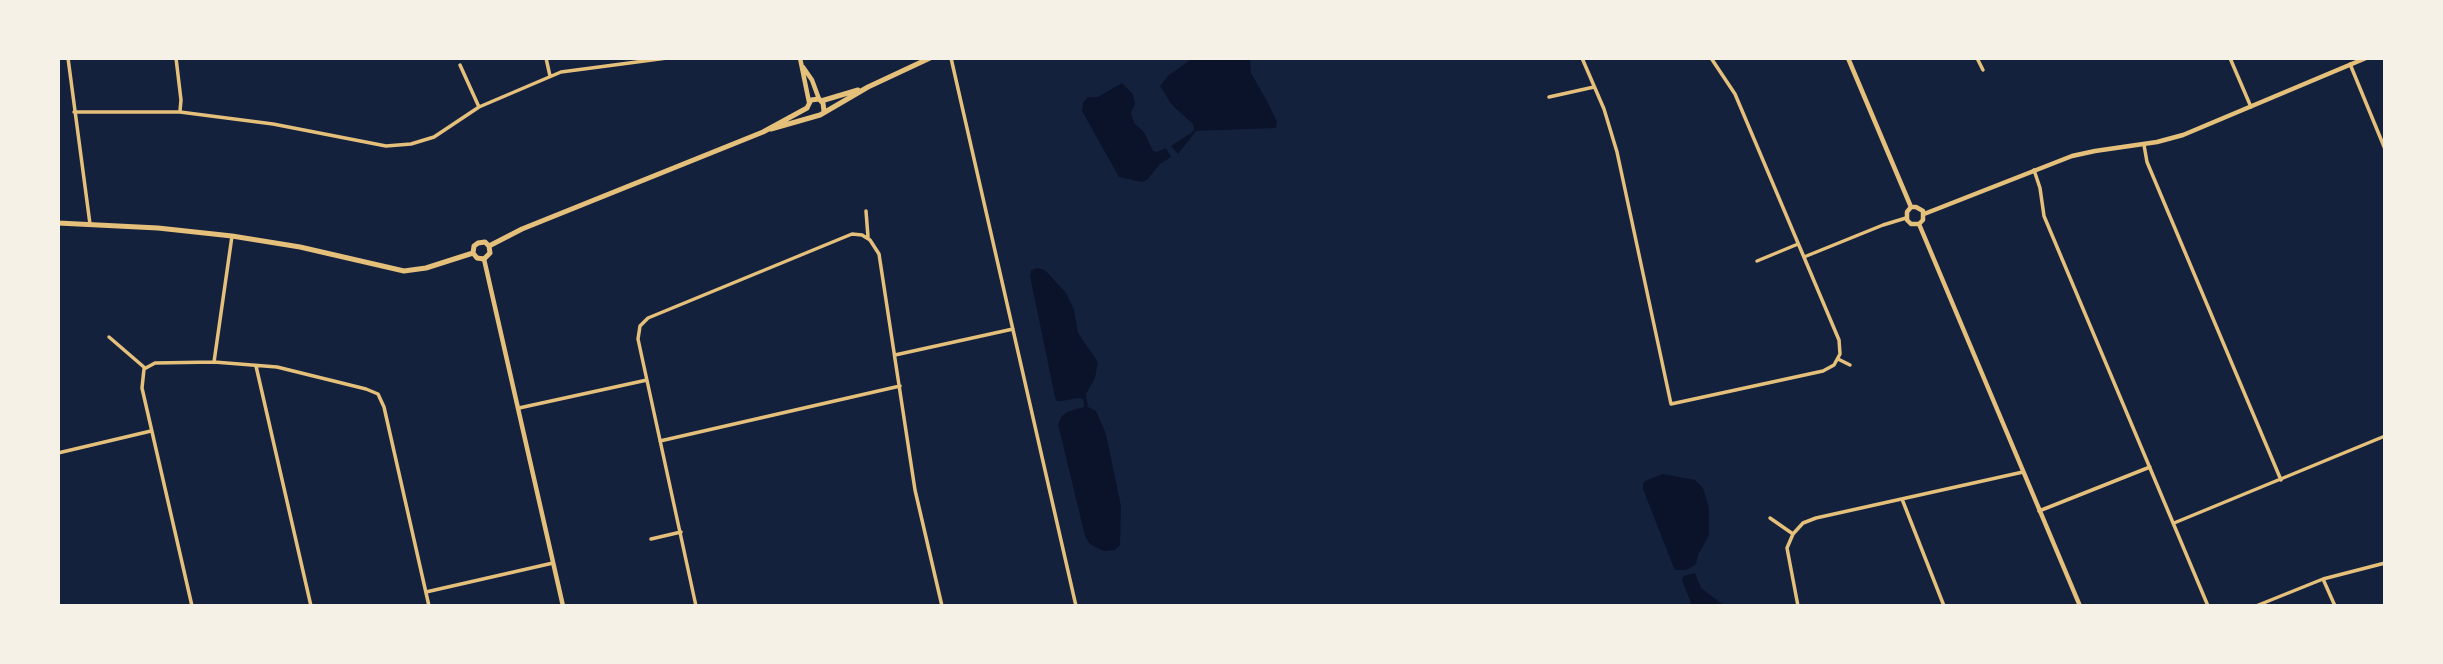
<!DOCTYPE html>
<style>
body{margin:0}
#map{position:relative;width:2443px;height:664px;overflow:hidden;background:#14213d;font-family:"IBM Plex Sans",sans-serif}
canvas{display:block}
.frame{position:absolute;inset:0;border:60px solid #f6f1e7;pointer-events:none}
</style>
<div id="map">
<canvas width="2443" height="664"></canvas>
<div class="frame"></div>
</div>
<script>
const g = document.querySelector('canvas').getContext('2d');
g.lineJoin = 'round';
function fillPath(path, color) { g.fillStyle = color; g.fill(path, 'evenodd'); }
const poly = rows => new Path2D(rows.map(r => 'M' + r).join(''));
function strokePath(path, color, width, dash) { g.strokeStyle = color; g.lineWidth = width; g.lineCap = dash ? 'butt' : 'round'; g.setLineDash(dash || []); g.stroke(path); }
fillPath(poly([
 [1193,58,1250,58,1251,73,1268,103,1277,122,1276,128,1196,131,1178,154,1171,146,1191,133,1194,130,1193,124,1172,105,1160,86,1169,75],
 [1122,83,1133,94,1135,104,1131,113,1134,123,1144,132,1153,151,1157,152,1166,148,1171,157,1160,164,1147,180,1142,182,1119,177,1082,111,1083,103,1088,97,1098,97],
 [1038,268,1045,270,1066,293,1074,310,1078,333,1098,362,1095,378,1086,394,1088,407,1096,411,1106,434,1121,506,1120,545,1115,550,1104,551,1095,547,1089,543,1085,536,1058,424,1061,417,1067,412,1084,407,1083,399,1078,398,1062,401,1057,401,1055,397,1030,276,1031,270],
 [1663,474,1695,480,1703,488,1709,508,1709,535,1698,555,1696,564,1687,570,1675,570,1673,566,1643,489,1643,483,1647,480],
 [1695,573,1701,588,1725,606,1692,606,1682,580,1683,576]
]), '#0b132b');
strokePath(poly([
 [68,58,90,224],
 [176,58,181,100,180,111],
 [546,58,550,76],
 [951,58,1076,606],
 [1582,58,1604,109,1617,152,1671,404,1823,371,1834,365,1840,354,1839,340,1735,94,1711,58],
 [1977,58,1983,70],
 [2230,58,2251,107],
 [2350,64,2385,149],
 [460,65,479,107],
 [1549,97,1594,87],
 [74,112,180,112,273,124,386,146,411,144,434,137,479,107,561,72,667,58],
 [2144,145,2147,162,2281,480],
 [2034,170,2040,188,2044,216,2208,606],
 [866,211,868,237],
 [1804,257,1883,225,1906,218],
 [1757,261,1798,244],
 [109,337,145,368],
 [895,355,1013,329],
 [1838,359,1850,365],
 [214,362,232,236],
 [256,366,311,606],
 [519,408,647,380],
 [660,441,900,386],
 [58,453,151,431],
 [1902,499,1944,606],
 [2039,511,2150,467],
 [1770,518,1793,534],
 [2174,523,2385,436],
 [651,539,681,532],
 [2323,579,2335,606],
 [426,592,553,563],
 [192,606,142,388,144,369,155,363,214,362,277,367,366,389,378,394,384,407,429,606],
 [696,606,638,339,640,326,648,318,852,234,862,235,870,240,879,254,915,490,942,606],
 [1798,606,1787,548,1793,534,1803,523,1816,518,2023,472],
 [2256,606,2323,579,2385,563]
]), '#e5c07b', 3.5);
strokePath(poly([
 [800,58,809,102],
 [1848,58,1911,207],
 [803,67,812,80,819,99],
 [1911,207,1916,207,1923,211,1923,220,1919,224],
 [1911,207,1907,212,1907,220,1911,224,1919,224],
 [1924,214,2072,156,2095,151,2157,142,2183,135,2366,58],
 [1919,224,2080,606],
 [484,259,563,606]
]), '#e5c07b', 4.5);
strokePath(poly([
 [821,101,858,90],
 [807,108,811,100,819,99,823,103,824,111],
 [771,129,820,115,868,87,930,58],
 [58,223,158,228,232,236,300,247,404,271,426,268,473,253],
 [489,246,522,229,763,132,807,108],
 [473,253,477,258,484,259,490,253,489,246],
 [473,253,474,246,478,243,485,242,489,246]
]), '#e5c07b', 5);
</script>
